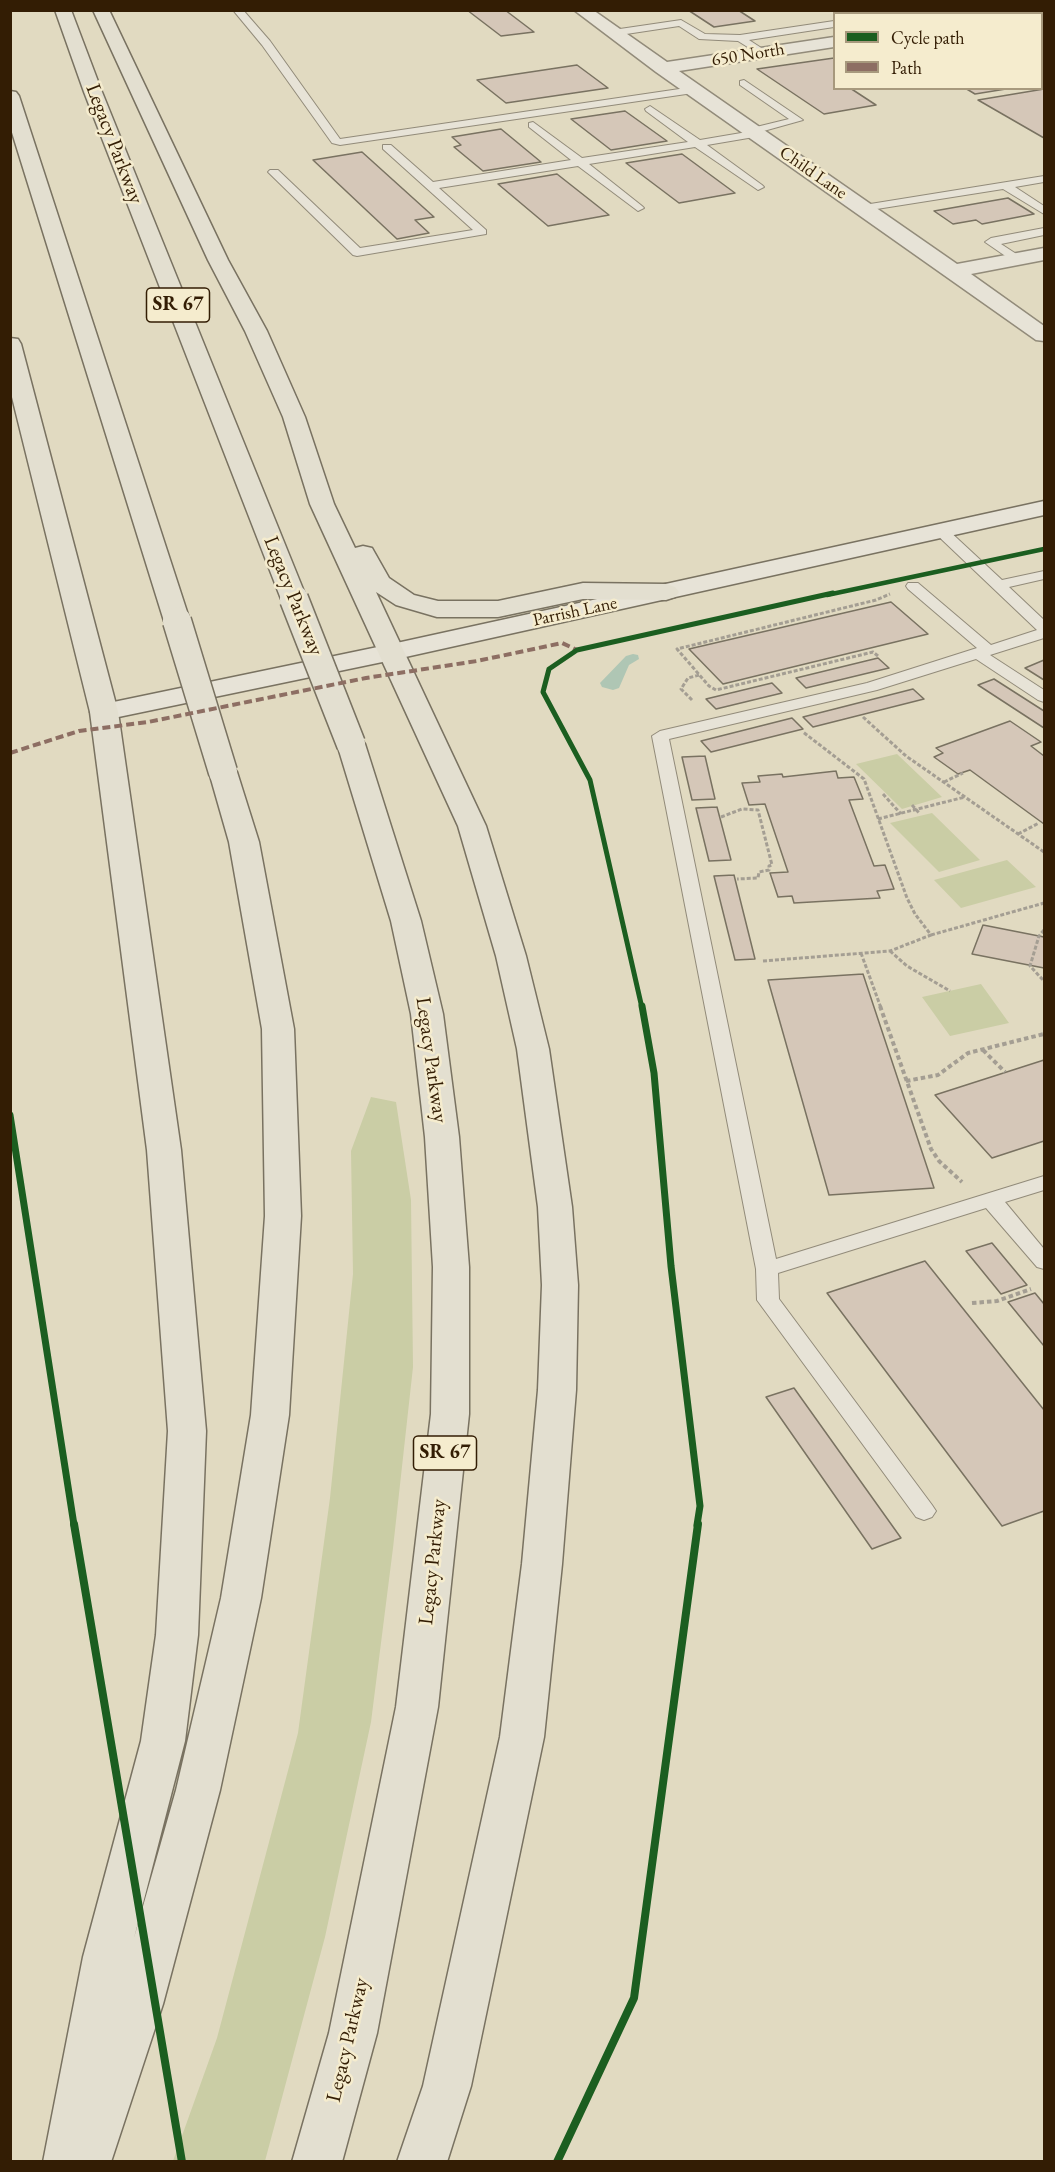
<!DOCTYPE html>
<style>
body{margin:0}
#map{position:relative;width:1055px;height:2172px;overflow:hidden;background:#e1dac1;font-family:"EB Garamond",serif}
canvas{display:block}
.frame{position:absolute;inset:0;border:12px solid #331d04;pointer-events:none}
.legend{position:absolute;left:833px;top:12px;width:210px;height:78px;box-sizing:border-box;background:#f5ecce;border:2px solid #a7997d;margin:0;padding:8px 10px;list-style:none;font-size:18px;color:#331d04}
.legend li{display:flex;align-items:center;gap:12px;height:30px}
.legend b{width:30px;border:2px solid #a7997d}
</style>
<div id="map">
<canvas width="1055" height="2172"></canvas>
<div class="frame"></div>
<ul class="legend">
<li><b style="height:8px;background:#1b5e20"></b>Cycle path</li>
<li><b style="height:8px;background:#8d6e63"></b>Path</li>
</ul>
</div>
<script>
const g = document.querySelector('canvas').getContext('2d');
g.lineJoin = 'round';
function fillPath(path, color) { g.fillStyle = color; g.fill(path, 'evenodd'); }
const poly = rows => new Path2D(rows.map(r => 'M' + r).join(''));
function strokePath(path, color, width, dash) { g.strokeStyle = color; g.lineWidth = width; g.lineCap = dash ? 'butt' : 'round'; g.setLineDash(dash || []); g.stroke(path); }
function label(font, color, halo, rows, align = 'center') {
  g.font = font + ' "EB Garamond",serif'; g.lineWidth = 5; g.setLineDash([]); g.textBaseline = 'middle'; g.strokeStyle = halo; g.fillStyle = color; for (const [text, x, y, turn = 0] of rows) {
    g.save(); g.translate(x, y); g.rotate((+turn || 0) * Math.PI / 180); g.textAlign = isNaN(turn) ? turn : align; if (halo) g.strokeText(text, 0, 0); g.fillText(text, 0, 0); g.restore();
  }
}
fillPath(poly([
 [897,754,942,797,902,809,856,764],
 [932,813,980,860,939,872,890,823],
 [1007,860,1036,887,961,908,934,880],
 [981,984,1009,1023,950,1036,922,997],
 [371,1097,396,1102,411,1200,413,1367,393,1548,371,1722,325,1937,265,2161,173,2161,217,2038,298,1733,330,1498,353,1274,351,1151]
]), '#cacda5');
fillPath(poly([
 [633,654,638,655,639,659,629,665,619,688,613,690,602,687,600,683,626,656]
]), '#afc6b4');
const building = poly([
 [467,10,505,10,534,32,501,36,467,10],
 [688,10,738,10,755,21,714,27,688,10],
 [868,10,915,10,921,14,873,14,868,10],
 [834,58,834,88,850,88,876,105,824,114,757,69,834,58],
 [577,65,608,88,506,103,477,80,577,65],
 [965,88,1012,88,975,94,965,88],
 [1044,89,1044,138,978,100,1044,89],
 [625,111,667,141,611,150,571,119,625,111],
 [501,129,541,162,483,171,454,147,461,145,452,137,501,129],
 [362,152,434,217,415,220,429,233,397,239,313,160,362,152],
 [682,154,735,193,679,203,626,163,682,154],
 [557,174,609,215,548,226,498,184,557,174],
 [1008,198,1034,214,982,224,976,220,953,224,934,211,1008,198],
 [891,602,928,634,723,684,689,649,891,602],
 [878,658,889,668,806,688,796,678,878,658],
 [1044,660,1044,680,1025,668,1044,660],
 [994,679,1044,711,1044,728,978,685,994,679],
 [772,683,782,693,716,709,706,699,772,683],
 [913,689,924,699,813,727,803,717,913,689],
 [792,718,803,729,711,752,701,741,792,718],
 [1010,721,1041,742,1031,746,1044,756,1044,824,970,770,958,774,934,757,943,753,936,748,1010,721],
 [705,756,715,799,692,800,682,757,705,756],
 [836,771,838,778,854,777,863,799,849,800,874,866,885,865,894,889,877,891,880,898,794,903,792,896,778,897,770,873,788,872,765,804,749,805,742,783,760,782,758,776,782,774,783,777,836,771],
 [717,807,731,860,709,861,696,808,717,807],
 [734,875,755,959,735,960,714,876,734,875],
 [983,925,1044,937,1044,968,972,954,983,925],
 [863,974,934,1188,829,1195,768,980,863,974],
 [1044,1060,1044,1141,992,1158,935,1095,1044,1060],
 [992,1243,1027,1285,1001,1294,966,1251,992,1243],
 [925,1261,1044,1410,1044,1511,1002,1526,827,1293,925,1261],
 [1035,1293,1044,1304,1044,1346,1008,1302,1035,1293],
 [794,1388,901,1538,872,1549,766,1397,794,1388]
]);
fillPath(building, '#d5c7b8');
strokePath(building, '#797261', 1.5);
const lane = poly([
 [233,10,243,10,270,41,340,139,693,87,698,90,693,93,340,145,332,143,262,45,233,10],
 [681,20,705,34,740,35,834,21,834,27,749,40,766,51,766,55,762,56,738,41,699,39,679,26,613,36,608,33,613,30,681,20],
 [744,80,803,120,760,132,760,136,707,145,762,185,764,187,758,190,695,147,589,164,642,206,644,208,638,211,578,166,439,188,486,230,486,234,357,256,353,255,268,172,270,170,278,170,360,248,473,230,383,149,383,145,391,145,433,182,571,160,529,127,529,123,533,122,582,158,688,142,646,111,645,109,650,106,700,140,747,132,748,129,789,119,740,85,740,81,744,80],
 [1044,176,1044,182,1015,187,1044,206,1044,214,1003,189,864,211,858,208,864,205,1044,176],
 [1044,228,1044,235,1001,244,1021,257,1023,260,1017,264,985,242,991,238,1044,228],
 [941,527,946,528,1002,580,1044,571,1044,579,1009,587,1044,620,1044,638,990,655,1044,690,1044,702,1038,700,976,659,877,690,669,739,776,1259,1044,1176,1044,1190,1005,1202,1044,1249,1044,1269,1037,1267,986,1208,778,1273,779,1299,932,1505,936,1511,932,1517,924,1520,916,1517,757,1300,756,1269,652,736,660,731,867,683,977,648,908,589,906,586,908,583,918,583,991,645,1037,630,936,534,934,531,941,527]
]);
const street = poly([
 [574,10,593,10,667,62,834,37,834,47,679,71,957,264,1044,248,1044,260,971,274,1044,326,1044,341,1036,340,656,72,574,10],
 [1012,11,1044,10,1044,12,1010,14,1012,11]
]);
const secondary = poly([
 [1044,501,1044,515,392,660,104,720,94,718,90,712,94,706,104,704,392,644,1044,501]
]);
const highway = poly([
 [55,10,71,10,102,92,307,599,303,604,294,607,285,604,281,599,84,92,55,10],
 [93,10,109,10,228,260,267,331,305,417,334,504,355,548,363,546,372,548,389,578,414,595,438,601,498,601,583,583,666,584,675,587,679,592,675,597,666,600,583,599,498,617,437,617,396,605,376,592,486,826,526,956,549,1049,572,1207,578,1285,576,1390,562,1564,544,1737,471,2086,447,2162,397,2162,423,2086,500,1737,522,1564,538,1390,542,1285,538,1207,517,1049,496,956,458,826,310,504,283,417,245,331,208,260,93,10],
 [10,91,16,92,19,96,190,621,186,626,177,629,168,626,164,621,10,126,10,91],
 [10,338,18,339,21,344,118,712,181,1150,206,1431,198,1635,185,1741,134,1938,176,1790,221,1598,251,1415,265,1216,262,1029,229,842,209,772,213,766,223,764,233,766,237,772,259,842,294,1029,301,1216,289,1415,261,1598,220,1790,163,2004,111,2162,43,2162,83,1957,141,1741,156,1635,168,1431,147,1150,90,712,10,389,10,338],
 [351,736,361,738,365,744,421,921,443,1014,459,1137,469,1267,469,1414,438,1707,377,2033,342,2162,292,2162,329,2033,396,1707,431,1414,433,1267,425,1137,411,1014,391,921,337,744,341,738,351,736]
]);
strokePath(lane, '#928b7a', 2);
strokePath(street, '#928b7a', 3);
strokePath(secondary, '#797261', 3);
strokePath(highway, '#797261', 3);
strokePath(poly([
 [878,656,873,652,716,690,709,686,677,649,876,600,890,594],
 [692,700,681,689,688,678,699,675],
 [863,717,906,756,1044,852],
 [944,782,963,773],
 [883,794,901,814],
 [912,805,920,814],
 [721,817,742,809,758,810,772,865,769,866,769,870,759,872,758,878,737,879],
 [878,819,965,797],
 [1018,834,1039,823],
 [1044,930,1039,936,1030,966,1044,981],
 [931,935,1044,903],
 [890,951,907,966,950,991],
 [861,953,881,1008],
 [763,961,890,951,931,935,915,914,907,898,864,779,803,732]
]), '#a49e93', 3, [4, 2]);
strokePath(poly([
 [880,1006,931,1149,939,1161,962,1182],
 [983,1050,1005,1072],
 [906,1081,938,1075,968,1053,1044,1034],
 [972,1303,997,1301,1031,1289]
]), '#a49e93', 4, [4.5, 3]);
fillPath(lane, '#e7e3d7');
fillPath(street, '#e7e3d7');
fillPath(secondary, '#e7e3d7');
fillPath(highway, '#e3dfd0');
const highwayBridge = poly([
 [294,599,351,744],
 [177,621,223,772]
]);
strokePath(highwayBridge, '#797261', 31, []);
strokePath(highwayBridge, '#e3dfd0', 28);
strokePath(poly([
 [10,753,79,731,148,722,366,678,477,661,562,643,577,650]
]), '#8d6e63', 4, [8, 4]);
strokePath(poly([
 [827,595,1044,549]
]), '#1b5e20', 4.5);
strokePath(poly([
 [642,1008,590,780,543,692,549,669,577,650,833,593]
]), '#1b5e20', 5);
strokePath(poly([
 [642,1006,654,1073,671,1266,700,1506,697,1525],
 [10,1115,74,1525]
]), '#1b5e20', 7);
strokePath(poly([
 [74,1524,182,2162],
 [557,2162,634,1998,698,1524]
]), '#1b5e20', 8);
label('18px', '#331d04', '#f5ecce', [
 ["650 North",748,55,-9],
 ["Child Lane",813,173,35],
 ["Parrish Lane",575,612,-12]
]);
for (const [x, y, w] of [
 [178,305,63],
 [445,1453,63]
]) { const box = new Path2D(); box.roundRect(x - w / 2, y - 17, w, 34, 4.5); g.fillStyle = '#f5ecce'; g.fill(box); strokePath(box, '#331d04', 1.5); }
label('bold 20px', '#331d04', null, [
 ["SR 67",178,305],
 ["SR 67",445,1453]
]);
label('21px', '#331d04', '#f5ecce', [
 ["Legacy Parkway",114,144,69],
 ["Legacy Parkway",293,596,68],
 ["Legacy Parkway",431,1060,82],
 ["Legacy Parkway",433,1562,-84],
 ["Legacy Parkway",348,2040,-77]
]);
</script>
